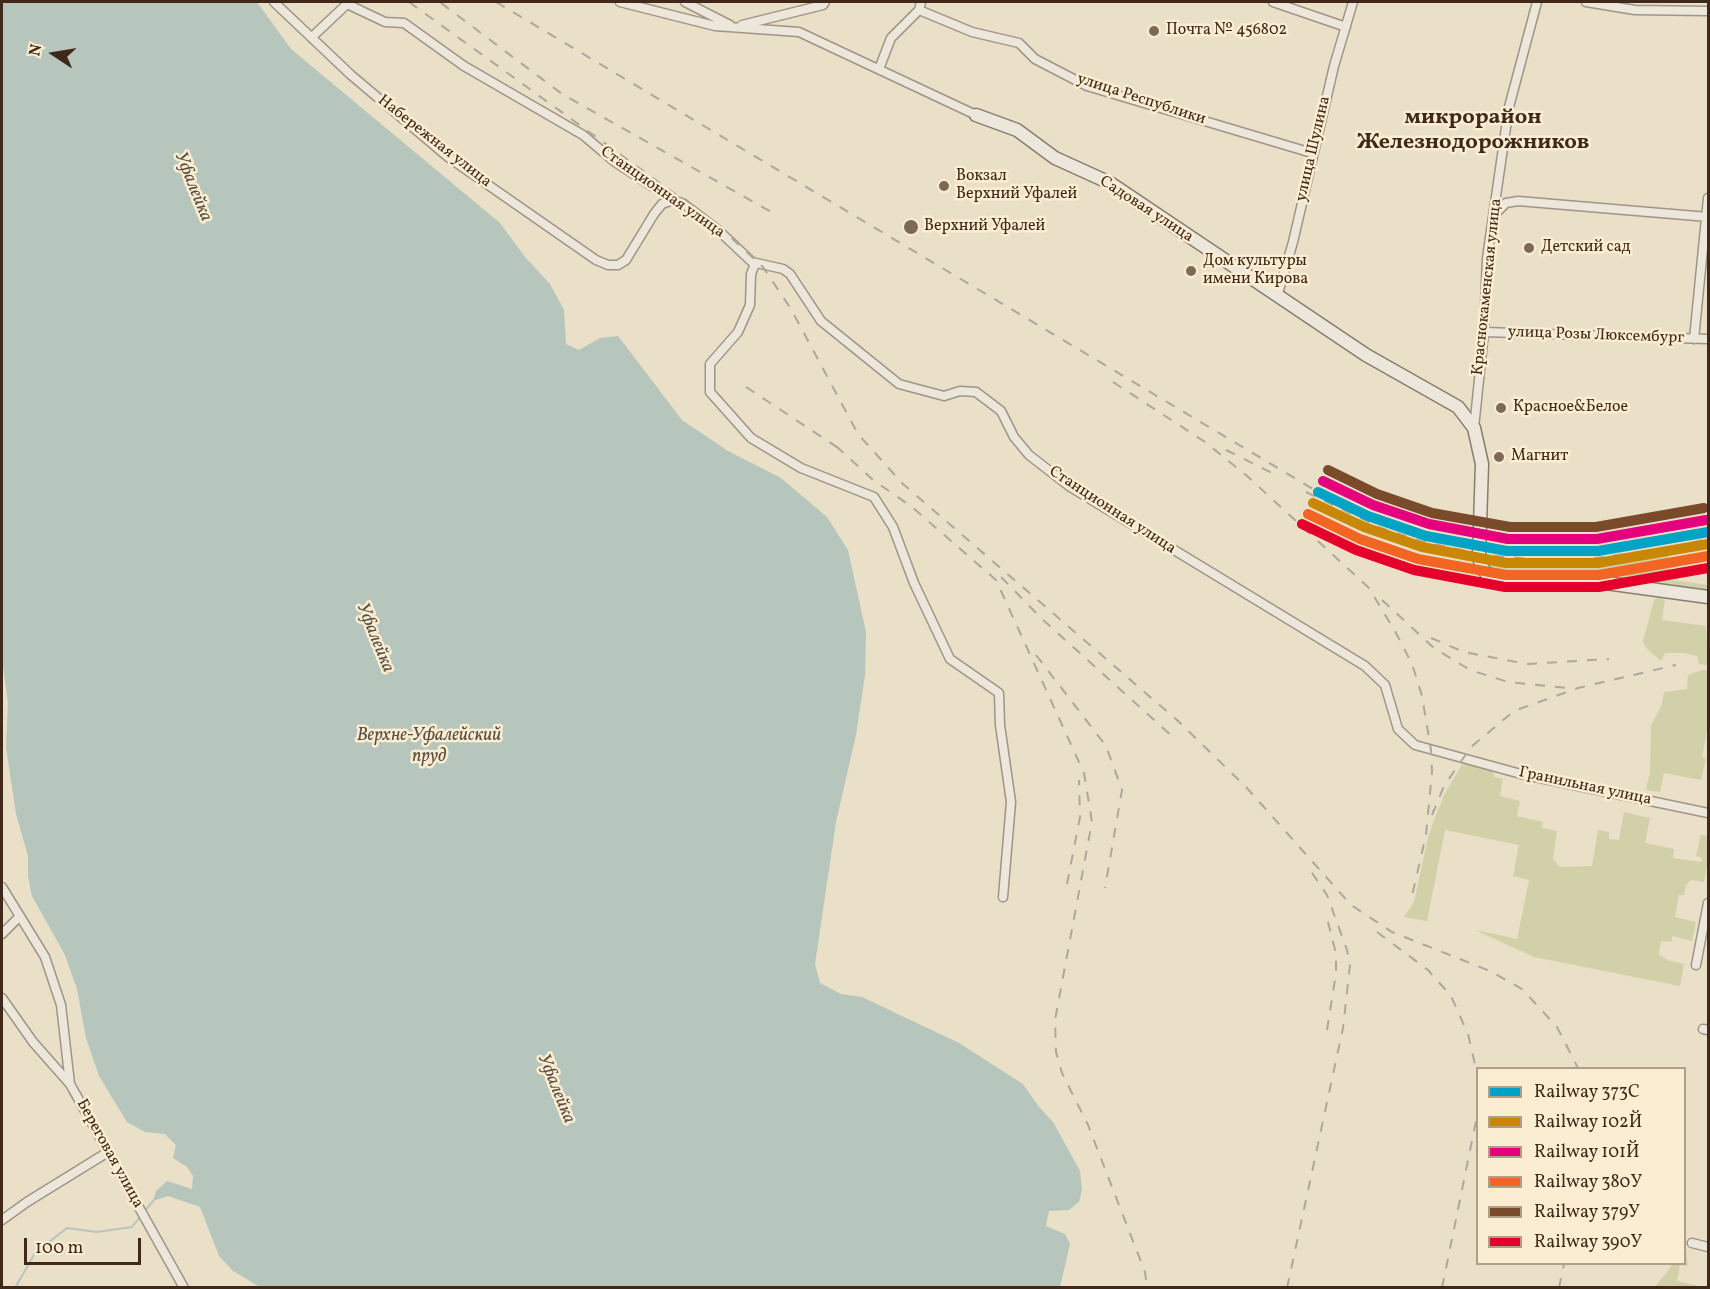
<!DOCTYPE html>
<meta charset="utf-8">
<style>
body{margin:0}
#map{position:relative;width:1710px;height:1289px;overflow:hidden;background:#eadfc7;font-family:Vollkorn,serif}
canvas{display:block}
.frame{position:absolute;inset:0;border:3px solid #40291a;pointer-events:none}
.legend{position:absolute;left:1476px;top:1067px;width:210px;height:198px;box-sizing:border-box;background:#faedd2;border:2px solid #b09f88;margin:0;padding:8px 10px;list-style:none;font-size:18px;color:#40291a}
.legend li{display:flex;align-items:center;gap:12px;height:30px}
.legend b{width:30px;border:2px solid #b09f88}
.north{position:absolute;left:24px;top:24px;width:60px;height:60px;-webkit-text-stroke:4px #faedd2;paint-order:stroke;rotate:282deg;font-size:16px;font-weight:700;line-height:24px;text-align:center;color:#40291a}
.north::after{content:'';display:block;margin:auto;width:21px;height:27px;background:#40291a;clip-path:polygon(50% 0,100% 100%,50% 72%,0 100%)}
.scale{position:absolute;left:24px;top:1238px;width:117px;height:27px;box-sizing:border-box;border:3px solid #40291a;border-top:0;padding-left:8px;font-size:18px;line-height:21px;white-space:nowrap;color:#40291a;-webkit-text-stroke:4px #faedd2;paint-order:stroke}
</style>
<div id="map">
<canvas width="1710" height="1289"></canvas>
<div class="frame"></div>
<ul class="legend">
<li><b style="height:8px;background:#03a3c5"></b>Railway 373C</li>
<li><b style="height:8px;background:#c98706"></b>Railway 102Й</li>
<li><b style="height:8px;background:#e5007d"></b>Railway 101Й</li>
<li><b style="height:8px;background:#f26522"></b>Railway 380У</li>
<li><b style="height:8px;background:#7a4b2a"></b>Railway 379У</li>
<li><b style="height:8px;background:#e4002b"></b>Railway 390У</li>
</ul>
<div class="north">N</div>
<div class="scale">100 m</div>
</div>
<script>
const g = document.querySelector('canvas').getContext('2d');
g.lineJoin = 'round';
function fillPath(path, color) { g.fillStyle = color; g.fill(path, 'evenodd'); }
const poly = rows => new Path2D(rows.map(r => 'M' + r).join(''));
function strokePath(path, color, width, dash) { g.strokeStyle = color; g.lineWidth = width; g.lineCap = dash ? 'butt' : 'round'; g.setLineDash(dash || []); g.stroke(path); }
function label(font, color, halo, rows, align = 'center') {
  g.font = font + ' Vollkorn,serif'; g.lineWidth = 5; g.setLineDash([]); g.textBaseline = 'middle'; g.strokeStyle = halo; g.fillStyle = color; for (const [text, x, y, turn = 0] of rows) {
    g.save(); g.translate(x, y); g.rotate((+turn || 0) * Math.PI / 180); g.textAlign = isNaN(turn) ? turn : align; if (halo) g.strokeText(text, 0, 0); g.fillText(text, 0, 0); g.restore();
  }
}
fillPath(poly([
 [1667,552,1673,580,1708,585,1708,593,1501,576,1489,569,1487,564,1486,558,1554,565],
 [1658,597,1665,600,1662,620,1706,626,1708,665,1699,664,1697,656,1684,653,1665,653,1661,661,1646,648,1643,641,1654,600],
 [1702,670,1708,671,1708,726,1702,757,1706,758,1701,780,1664,773,1660,792,1646,790,1650,772,1651,725,1661,707,1664,692,1687,689,1688,675],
 [1463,763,1493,771,1494,777,1503,779,1500,796,1520,801,1517,816,1543,822,1542,828,1557,831,1553,859,1560,867,1592,866,1598,830,1609,832,1609,839,1619,840,1624,812,1650,818,1645,843,1674,849,1673,858,1702,862,1702,858,1696,856,1701,835,1708,836,1708,862,1704,882,1691,880,1686,885,1684,895,1679,895,1675,917,1696,922,1692,941,1673,936,1671,942,1661,941,1659,952,1659,955,1668,960,1684,964,1680,986,1534,957,1475,930,1517,939,1529,880,1513,876,1519,845,1445,830,1427,921,1404,917,1414,902,1428,838,1434,820,1445,793],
 [1685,1241,1688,1266,1680,1265,1677,1281,1702,1287,1655,1287,1673,1264,1684,1264]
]), '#d1d0a8');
fillPath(poly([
 [2,2,257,2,291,49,500,223,525,257,550,284,564,310,566,344,579,350,600,338,618,336,682,420,728,451,781,478,827,517,848,550,866,632,865,675,856,735,836,822,815,964,820,983,841,994,862,997,959,1043,1023,1084,1039,1107,1053,1122,1080,1171,1082,1190,1079,1202,1069,1210,1049,1211,1046,1226,1065,1234,1070,1244,1060,1287,260,1287,233,1271,219,1256,200,1207,168,1196,153,1201,156,1191,167,1181,192,1189,193,1176,187,1167,173,1158,176,1145,165,1134,145,1132,127,1122,99,1076,86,1038,77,989,65,955,32,896,28,876,28,856,16,814,6,747,8,703,2,659]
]), '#b6c6bc');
strokePath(poly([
 [144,1212,153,1201],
 [15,1288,35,1253,67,1228,97,1232,132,1227,140,1217]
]), '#b6c6bc', 2);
const street = poly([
 [274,2,351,75,448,157,596,260,608,265,618,265,626,260,654,214,662,204,673,200],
 [620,2,715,26,799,32,976,115],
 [685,2,730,25],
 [921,2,919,10,972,32,1019,43,1035,59,1087,86,1312,153],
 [1273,2,1346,27],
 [1586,2,1635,10,1708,11],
 [742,25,823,5,825,2],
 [312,37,347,4,385,22,404,23,464,66,583,135,615,162,673,200,684,204,718,230,752,262,783,269,790,274,821,321,899,384,944,396,960,391,976,392,1001,411,1014,437,1029,455,1069,486,1365,666,1385,685,1398,729,1415,745,1521,774,1708,813],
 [879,69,891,38,919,10],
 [1495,214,1506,203,1518,201,1708,217],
 [755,264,751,274,750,305,738,332,710,364,710,392,751,438,801,468,874,497,893,527,914,583,950,659,999,693,1000,725,1011,802,1003,897],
 [1277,297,1293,242,1334,66,1353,2],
 [1484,332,1708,339],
 [1694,339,1708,198],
 [1474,428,1484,332,1487,258,1509,107,1537,2],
 [2,887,45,957,61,1005,70,1084],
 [2,934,20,916],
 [1696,965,1708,903],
 [2,998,33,1042,70,1084,184,1288],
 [1703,1029,1708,1030],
 [2,1220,27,1202,108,1152],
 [1692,1243,1708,1247]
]);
const secondary = poly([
 [976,115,1017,130,1055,158,1110,183,1366,355,1458,407,1474,428,1482,464,1479,555,1481,566,1486,573,1497,579,1584,580,1708,597]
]);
strokePath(street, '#9e9586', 11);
strokePath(secondary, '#867d6e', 15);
strokePath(street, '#ede7db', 8);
strokePath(secondary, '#ede7db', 12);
strokePath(poly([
 [409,2,714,222,763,267,791,309,858,434,903,484,1177,720,1246,787,1351,905,1392,932,1490,971,1522,989,1557,1027,1578,1068],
 [496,2,1318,492],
 [441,3,562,94,773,213],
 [1113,382,1205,442,1246,475,1369,588,1396,633,1412,664,1422,696,1431,750,1432,772,1426,835,1411,900],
 [746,387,843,451],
 [836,446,873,480,912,507,996,580,1084,773,1092,822,1055,1020,1056,1052,1062,1073,1088,1125,1145,1272,1147,1288],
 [1226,450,1272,473],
 [1306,492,1381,528,1421,541,1484,555,1555,561,1589,559,1668,548,1708,539],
 [1001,577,1042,619,1173,737],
 [1382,600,1434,648,1470,670,1508,682,1568,688],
 [1431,638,1464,652,1527,664,1609,659],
 [1036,655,1106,746,1122,790,1105,888],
 [1432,815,1444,786,1471,747,1514,711,1578,688,1676,665],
 [1067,884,1080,817,1079,780],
 [1377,932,1428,970,1451,996,1468,1034,1478,1078],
 [1327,1030,1336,973,1336,954,1327,918],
 [1287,1288,1343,1028,1350,965,1347,950,1327,895,1308,867],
 [1442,1288,1478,1111],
 [1559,1288,1564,1264]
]), '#aea79c', 2, [10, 10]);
strokePath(poly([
 [1318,492,1368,516,1426,536,1507,551,1598,551,1708,532]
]), '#03a3c5', 10);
strokePath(poly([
 [1313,503,1364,527,1422,547,1506,563,1598,563,1708,544]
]), '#c98706', 10);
strokePath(poly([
 [1323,481,1373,505,1429,524,1508,539,1597,539,1706,520]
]), '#e5007d', 10);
strokePath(poly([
 [1308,514,1360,539,1418,559,1506,575,1599,575,1708,556]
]), '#f26522', 10);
strokePath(poly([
 [1328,470,1377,494,1432,513,1510,527,1596,527,1704,508]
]), '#7a4b2a', 10);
strokePath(poly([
 [1302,524,1356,550,1414,570,1505,587,1599,587,1708,568]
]), '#e4002b', 10);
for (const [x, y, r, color] of [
 [1154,31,6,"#7c6957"],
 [944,186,6,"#7c6957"],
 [911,227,8,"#7c6957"],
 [1529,248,6,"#7c6957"],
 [1191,271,6,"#7c6957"],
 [1501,408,6,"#7c6957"],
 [1499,457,6,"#7c6957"]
]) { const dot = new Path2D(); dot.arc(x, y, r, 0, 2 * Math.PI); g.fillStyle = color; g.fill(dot); strokePath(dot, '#faedd2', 2); }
label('16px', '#40291a', '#faedd2', [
 ["Почта № 456802",1166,31],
 ["Вокзал",956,177],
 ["Верхний Уфалей",956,195],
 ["Верхний Уфалей",924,227],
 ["Детский сад",1541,248],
 ["Дом культуры",1203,262],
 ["имени Кирова",1203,280],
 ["Красное&Белое",1513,408],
 ["Магнит",1511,457]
], 'left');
label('16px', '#40291a', '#faedd2', [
 ["улица Республики",1141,100,18],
 ["Набережная улица",434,142,38],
 ["улица Шулина",1314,149,-77],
 ["Станционная улица",662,193,35],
 ["Садовая улица",1146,210,33],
 ["Краснокаменская улица",1488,287,-84],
 ["улица Розы Люксембург",1596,336,2],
 ["Станционная улица",1112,511,33],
 ["Гранильная улица",1585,787,12],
 ["Береговая улица",109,1154,61]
]);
label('italic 18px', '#584e42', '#faedd2', [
 ["Уфалейка",192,187,68],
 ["Уфалейка",374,638,68],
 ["Верхне-Уфалейский",429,737],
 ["пруд",429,758],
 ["Уфалейка",555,1089,68]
]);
label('bold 22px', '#40291a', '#faedd2', [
 ["микрорайон",1473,119],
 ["Железнодорожников",1473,144]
]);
</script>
